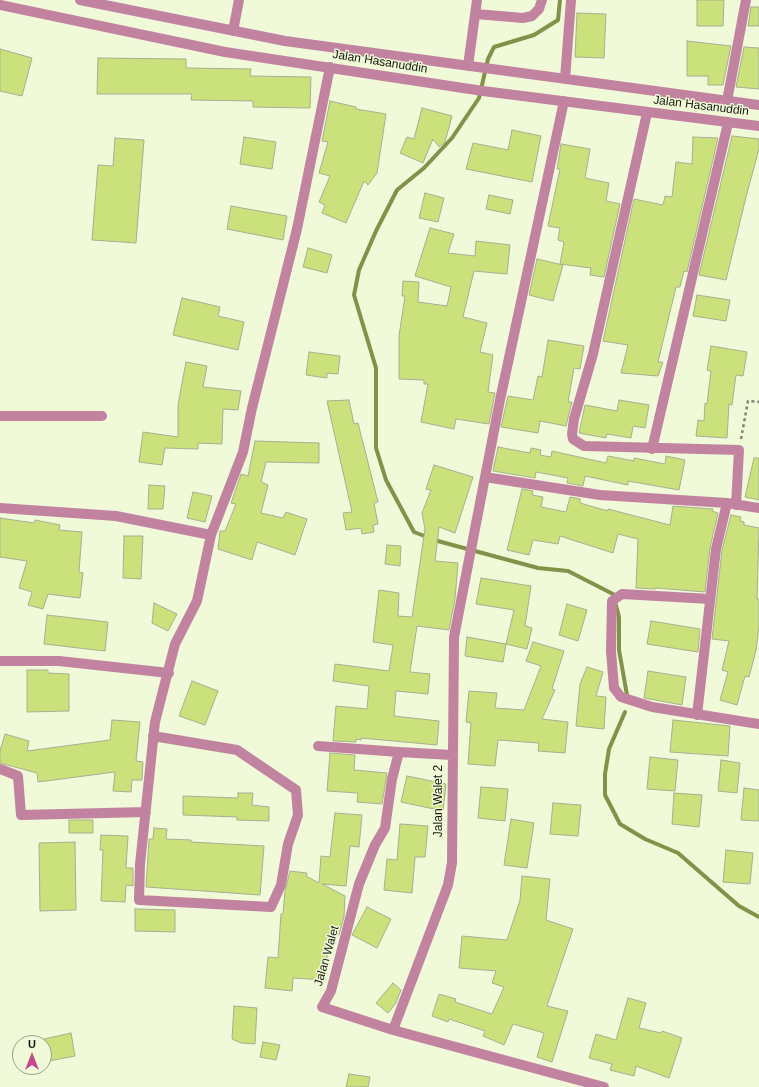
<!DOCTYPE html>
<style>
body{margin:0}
#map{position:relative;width:759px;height:1087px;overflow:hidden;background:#f0f9d8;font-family:Arial,sans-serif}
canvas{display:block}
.north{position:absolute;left:12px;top:1035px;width:40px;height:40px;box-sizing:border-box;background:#f0f9d8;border:1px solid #999f87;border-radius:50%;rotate:0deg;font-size:11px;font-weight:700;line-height:16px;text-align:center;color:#16190d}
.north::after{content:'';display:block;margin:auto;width:14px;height:18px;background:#c7458d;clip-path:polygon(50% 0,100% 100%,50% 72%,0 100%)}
</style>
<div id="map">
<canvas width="759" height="1087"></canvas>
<div class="north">U</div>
</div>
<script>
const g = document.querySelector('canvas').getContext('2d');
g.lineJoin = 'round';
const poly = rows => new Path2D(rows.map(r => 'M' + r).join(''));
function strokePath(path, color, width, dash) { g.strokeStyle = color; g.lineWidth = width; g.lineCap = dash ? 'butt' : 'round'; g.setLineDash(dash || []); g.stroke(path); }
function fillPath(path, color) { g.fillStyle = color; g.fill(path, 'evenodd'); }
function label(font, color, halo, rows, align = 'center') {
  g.font = font + ' Arial,sans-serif'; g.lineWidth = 3; g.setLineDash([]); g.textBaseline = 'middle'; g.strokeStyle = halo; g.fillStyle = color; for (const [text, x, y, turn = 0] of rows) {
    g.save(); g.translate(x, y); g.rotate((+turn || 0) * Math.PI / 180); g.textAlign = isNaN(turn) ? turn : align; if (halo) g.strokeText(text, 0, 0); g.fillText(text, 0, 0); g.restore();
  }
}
strokePath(poly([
 [427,537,414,532,386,480,376,448,376,368,354,295,359,270,376,231,397,190,424,168,452,138,479,98,488,59,494,47,534,35,558,20,560,0],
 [434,540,538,568,568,571,613,594,619,617,619,650,627,695],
 [625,712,609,749,605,774,605,795,620,824,645,839,678,853,739,906,759,917]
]), '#829248', 4);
const building = poly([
 [697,0,724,0,723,26,697,26,697,0],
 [751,7,759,7,759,26,748,26,751,7],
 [577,13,606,14,604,58,575,57,577,13],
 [687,41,731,46,723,85,708,85,708,76,687,76,687,41],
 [744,47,759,48,759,89,736,87,744,47],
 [0,49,32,58,22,96,0,91,0,49],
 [98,58,186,59,186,68,251,69,250,76,311,77,310,108,253,107,253,101,191,100,192,94,97,94,98,58],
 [330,101,356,107,356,109,386,114,377,173,368,185,364,181,346,223,322,213,325,205,319,202,330,176,319,173,328,142,322,141,330,101],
 [422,108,452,116,445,142,439,147,433,139,423,163,400,153,407,137,414,139,422,108],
 [512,130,541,136,532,182,466,169,473,143,508,150,512,130],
 [732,136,759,139,759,149,746,197,726,280,699,275,732,136],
 [244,137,276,142,272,169,240,164,244,137],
 [693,137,718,138,687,272,684,271,680,287,676,287,658,362,663,362,658,376,621,373,628,345,603,341,634,199,663,205,665,196,672,197,676,162,692,164,693,137],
 [115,138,144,140,136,243,92,240,98,165,113,166,115,138],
 [561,144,590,149,585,178,609,183,606,201,620,204,604,277,590,275,591,268,560,264,564,242,558,240,560,228,548,226,560,169,557,169,561,144],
 [425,193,444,198,438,222,419,218,425,193],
 [489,195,513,200,510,214,486,209,489,195],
 [231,206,287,216,283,240,227,229,231,206],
 [430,228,454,234,448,253,475,256,476,241,510,245,507,274,474,271,463,317,487,323,480,352,493,355,488,392,495,393,489,424,456,419,454,429,421,422,428,384,424,384,424,380,399,379,399,336,405,296,402,296,403,281,419,282,418,302,447,306,451,287,415,276,430,228],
 [308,248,332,255,327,273,303,267,308,248],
 [537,259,563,265,553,301,529,295,537,259],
 [697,295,730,300,726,321,693,316,697,295],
 [182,298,220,307,218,316,244,322,238,350,173,335,182,298],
 [548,340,584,346,580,369,574,368,568,402,572,402,566,426,540,421,538,433,501,427,508,396,533,400,538,376,542,377,548,340],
 [711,346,747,352,743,376,736,375,732,405,729,404,727,438,696,436,698,420,704,421,705,403,707,404,711,371,707,370,711,346],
 [309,352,340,356,338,374,327,373,327,378,306,375,309,352],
 [186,362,207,366,203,387,241,391,238,410,223,409,222,444,198,443,198,449,165,448,162,465,139,462,143,432,178,437,178,405,186,362],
 [349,400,354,424,358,423,378,502,374,503,378,524,373,525,374,532,362,534,361,528,346,530,343,513,352,512,327,401,349,400],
 [619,400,649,405,645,428,633,426,631,438,607,434,606,438,579,433,585,405,617,411,619,400],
 [255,441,319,443,319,463,266,462,261,482,268,485,261,513,283,518,286,512,307,519,295,555,257,542,252,560,218,549,220,531,225,531,236,504,231,503,241,474,248,476,255,441],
 [498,447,530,453,531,448,541,450,540,455,551,457,552,451,606,463,608,456,634,461,634,458,665,464,666,456,685,460,679,490,628,481,628,485,585,476,583,486,567,483,568,478,536,472,535,478,493,471,498,447],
 [754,458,759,458,759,500,745,497,754,458],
 [434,465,473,477,455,533,439,527,435,561,458,563,455,599,449,630,417,626,410,672,430,674,428,694,396,691,394,716,439,721,437,745,361,738,361,740,356,739,356,742,333,741,336,706,367,709,369,686,333,681,335,664,389,671,393,645,373,642,379,590,399,593,398,616,412,617,425,529,422,513,431,490,426,489,434,465],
 [149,485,165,486,163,509,148,509,149,485],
 [522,489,533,491,532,495,543,497,541,507,566,512,570,497,580,499,580,503,608,511,608,509,670,525,673,506,713,509,712,511,718,513,710,548,705,592,656,588,656,589,636,588,638,539,618,534,613,553,560,536,558,544,533,540,529,555,507,550,522,489],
 [193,492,212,496,205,522,187,518,193,492],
 [731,515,741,517,740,521,744,522,744,525,759,528,757,599,759,599,759,627,756,650,749,677,745,676,737,705,720,700,728,672,722,670,729,641,712,639,722,550,731,515],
 [0,518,34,523,35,520,60,525,59,530,82,532,79,572,83,573,80,598,48,594,43,609,28,605,32,592,19,588,27,561,0,557,0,518],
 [124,536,143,536,141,579,123,578,124,536],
 [387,545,401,546,400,566,385,564,387,545],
 [481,578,531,586,525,626,532,628,527,649,506,644,514,610,476,604,481,578],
 [154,603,177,614,168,631,152,623,154,603],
 [567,604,587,610,578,641,559,635,567,604],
 [47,615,108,622,105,651,44,644,47,615],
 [651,621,700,629,698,652,647,644,651,621],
 [467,637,506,644,503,662,465,656,467,637],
 [533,642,564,651,552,689,555,690,542,719,568,722,565,753,538,751,539,743,498,740,495,766,468,764,471,723,466,722,469,691,497,693,495,708,524,710,541,666,526,661,533,642],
 [587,667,603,672,596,696,606,697,604,729,576,726,580,684,587,667],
 [27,670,48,670,48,673,69,674,69,711,27,712,27,670],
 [648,671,686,677,682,705,644,698,648,671],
 [192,681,218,691,205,725,179,716,192,681],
 [112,720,140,722,136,761,143,762,142,780,132,780,131,792,113,791,115,772,38,782,37,773,0,763,0,751,5,734,29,741,27,751,110,740,112,720],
 [673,720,730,726,728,756,670,752,673,720],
 [330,753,355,755,354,770,387,773,382,804,357,802,358,793,327,791,330,753],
 [650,757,678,760,675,791,647,789,650,757],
 [721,760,740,763,737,793,718,791,721,760],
 [407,776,446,784,443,811,401,802,407,776],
 [481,787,508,789,505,821,478,818,481,787],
 [744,788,759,790,759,821,741,820,744,788],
 [238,793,253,793,252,805,269,807,269,821,237,820,237,817,183,815,183,796,238,798,238,793],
 [674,793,702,795,699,827,672,824,674,793],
 [553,803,581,805,578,836,550,834,553,803],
 [335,813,362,815,359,847,350,846,346,886,322,884,345,896,344,917,339,935,329,934,325,980,293,978,292,991,265,988,268,957,278,958,281,914,283,914,285,891,290,871,307,873,306,876,319,883,321,856,330,857,335,813],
 [511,819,534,823,527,868,504,865,511,819],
 [69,820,93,820,93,833,69,833,69,820],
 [400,824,428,826,425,857,415,857,412,893,384,890,387,859,397,860,400,824],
 [154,828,167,829,166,839,191,840,191,842,264,846,260,895,146,887,149,839,153,839,154,828],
 [101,835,128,836,126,868,133,868,133,886,126,885,125,902,101,901,103,850,100,850,101,835],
 [75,842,76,910,40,911,39,843,75,842],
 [726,850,753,853,750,884,723,882,726,850],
 [522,876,550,879,546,920,573,929,547,1006,568,1011,552,1062,537,1057,544,1033,513,1024,504,1045,483,1036,485,1031,449,1019,448,1022,432,1016,439,994,456,999,455,1002,492,1014,504,987,492,983,496,971,459,968,462,936,507,940,520,900,522,876],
 [367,907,391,919,377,948,352,935,367,907],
 [135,909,175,910,175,932,135,931,135,909],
 [393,983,401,990,396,1003,388,1013,376,1003,393,983],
 [628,998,646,1003,639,1028,661,1033,662,1031,682,1038,669,1078,636,1066,634,1076,610,1070,612,1064,589,1058,596,1034,616,1040,628,998],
 [234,1006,257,1008,255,1044,241,1043,232,1039,234,1006],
 [71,1033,75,1056,44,1062,44,1039,71,1033],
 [263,1042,280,1045,276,1060,260,1057,263,1042],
 [349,1074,370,1077,368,1087,346,1087,349,1074]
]);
fillPath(building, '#cae17c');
strokePath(building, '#a7af91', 1);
strokePath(poly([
 [741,439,748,401,759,402]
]), '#7f856f', 2.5, [3, 3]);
strokePath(poly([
 [80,0,285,41,759,105],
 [0,5,225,52,483,91,759,126],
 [476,14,523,18,532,16,539,9,542,0],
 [233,31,239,0],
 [468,66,477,0],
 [565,79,571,0],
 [727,101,746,0],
 [647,113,593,354,574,419,572,434,573,439,584,446,739,450,736,505],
 [0,416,102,416],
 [652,449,728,123],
 [485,477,600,495,727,503,759,508],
 [0,508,116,516,211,535],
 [710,599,622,594,612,601,611,651,614,688,621,697,652,707,759,724],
 [0,661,59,661,169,673],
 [697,715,716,549,727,503],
 [153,736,237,750,296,790,298,815,288,844,281,885,271,907,139,900,140,864,155,722,175,644,197,601,211,535,243,452,252,408,297,229,330,67],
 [318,746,399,752],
 [452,755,399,752,392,779,385,828,375,845,359,884,331,991,322,1007,393,1030,604,1087],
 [0,769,18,776,21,815,146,812],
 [393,1030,448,885,452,863,454,637,500,400,564,101]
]), '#c283a1', 10);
label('12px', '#16190d', '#f0f9d8', [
 ["Jalan Hasanuddin",380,62,9],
 ["Jalan Hasanuddin",701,106,7],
 ["Jalan Walet 2",439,801,-90],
 ["Jalan Walet",327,956,-74]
]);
</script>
